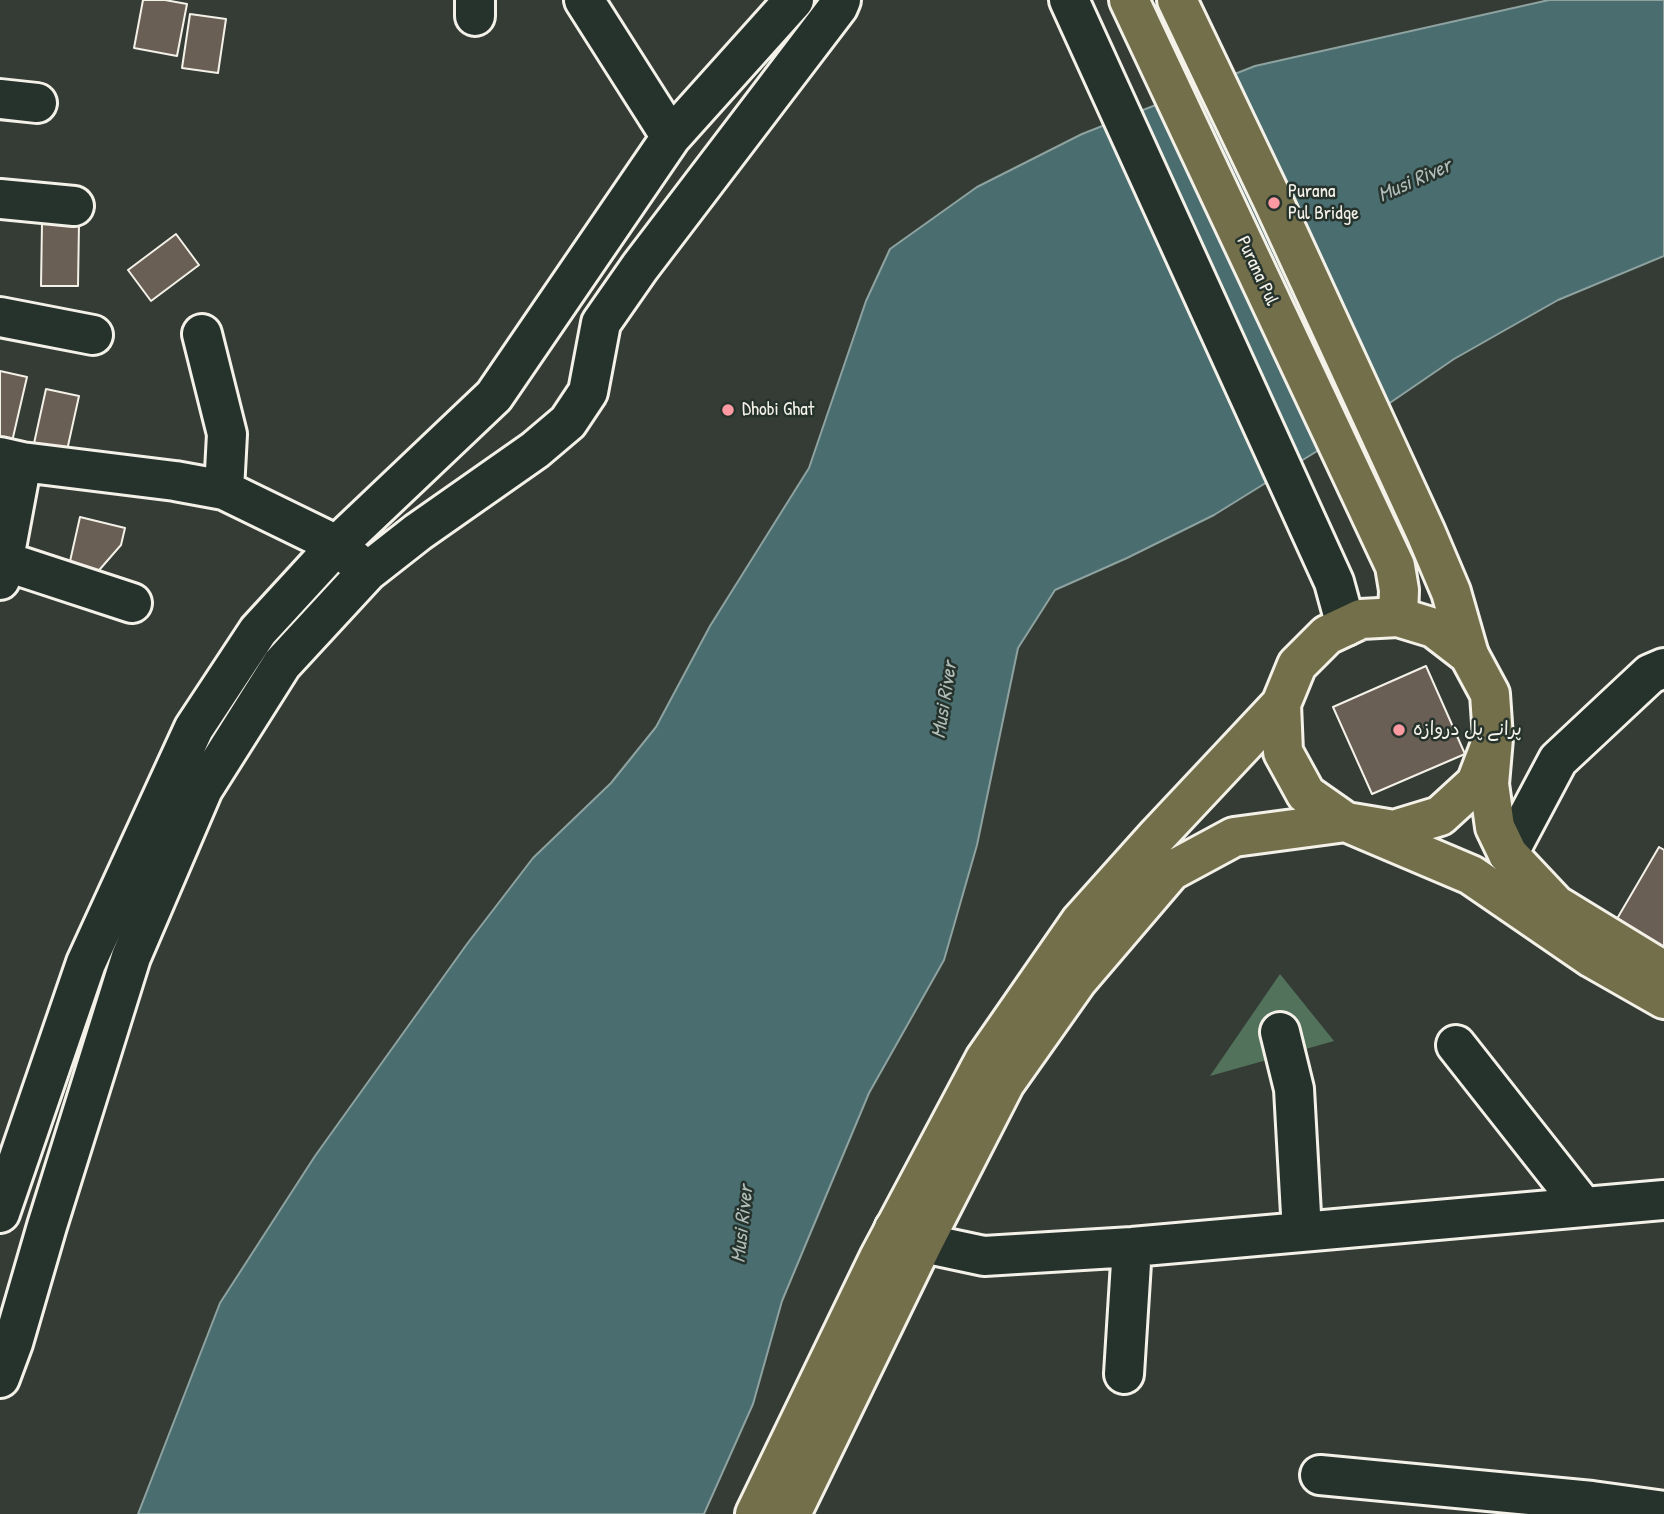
<!DOCTYPE html>
<meta charset="utf-8">
<style>
body{margin:0}
canvas{display:block;background:#343c35}
</style>
<canvas width="1664" height="1514"></canvas>
<script>
const g = document.querySelector('canvas').getContext('2d');
g.lineJoin = 'round';
function fillPath(path, color) { g.fillStyle = color; g.fill(path, 'evenodd'); }
const poly = rows => new Path2D(rows.map(r => 'M' + r).join(''));
function strokePath(path, color, width, dash) { g.strokeStyle = color; g.lineWidth = width; g.lineCap = dash ? 'butt' : 'round'; g.setLineDash(dash || []); g.stroke(path); }
function label(font, color, halo, rows, align = 'center') {
  g.font = font + ' "Patrick Hand","Playpen Sans Arabic",sans-serif'; g.lineWidth = 5; g.setLineDash([]); g.textBaseline = 'middle'; g.strokeStyle = halo; g.fillStyle = color; for (const [text, x, y, turn = 0] of rows) {
    g.save(); g.translate(x, y); g.rotate((+turn || 0) * Math.PI / 180); g.textAlign = isNaN(turn) ? turn : align; if (halo) g.strokeText(text, 0, 0); g.fillText(text, 0, 0); g.restore();
  }
}
fillPath(poly([
 [1280,974,1334,1041,1210,1076]
]), '#52725b');
const water = poly([
 [1549,0,1664,0,1664,256,1558,300,1454,359,1343,435,1214,515,1127,558,1055,590,1018,648,977,845,944,960,869,1093,782,1301,753,1404,704,1514,138,1514,220,1303,315,1156,467,944,533,858,611,783,656,727,710,626,809,468,866,301,890,249,977,187,1082,134,1255,66,1549,0]
]);
fillPath(water, '#4a6d70');
strokePath(water, '#8ea2a0', 2);
const building = poly([
 [143,0,165,0,187,4,177,56,134,48,143,0],
 [190,14,226,19,218,73,182,68,190,14],
 [42,223,79,223,78,286,41,286,42,223],
 [176,234,199,265,151,301,128,270,176,234],
 [0,371,27,377,11,446,0,444,0,371],
 [46,389,79,396,64,464,31,457,46,389],
 [80,517,125,528,121,545,87,584,66,579,80,517],
 [1426,666,1465,754,1372,794,1333,707,1426,666],
 [1659,847,1664,850,1664,959,1611,929,1659,847]
]);
fillPath(building, '#6a5f55');
strokePath(building, '#f4f1e8', 2);
const minor = poly([
 [584,0,671,137],
 [1069,0,1334,582,1346,626],
 [475,16,475,0],
 [0,99,37,103],
 [0,199,74,206],
 [0,317,93,335],
 [202,334,227,434,224,490],
 [0,457,22,462,175,481,224,490,337,545,355,561],
 [4,561,132,603],
 [0,580,22,462],
 [1508,854,1558,760,1650,674,1664,668],
 [1280,1032,1294,1089,1302,1232],
 [1456,1045,1582,1205],
 [0,1213,86,963,194,728,258,631,337,545,494,396,671,137,794,0],
 [894,1229,923,1243,984,1256,1132,1247,1664,1200],
 [1124,1374,1132,1247],
 [0,1378,13,1343,47,1226,131,957,203,789,282,664,367,572,418,532,535,450,568,422,588,392,601,323,640,267,838,7,841,0],
 [1320,1475,1592,1501,1664,1511]
]);
const major = poly([
 [1129,0,1395,566,1399,590,1398,617],
 [1177,0,1274,203,1426,533,1451,592,1469,655]
]);
const highway = poly([
 [1281,704,1283,752,1306,794,1346,822,1394,830,1440,816,1476,783,1489,749],
 [755,1514,879,1258,985,1059,1080,922,1158,835,1281,704,1297,665,1327,635,1361,619,1398,617,1434,628,1469,655,1490,694,1493,738,1489,784,1495,827,1508,854,1556,905,1664,971],
 [791,1514,923,1243,1005,1083,1077,981,1171,871,1234,837,1346,822,1471,875,1592,958,1664,999]
]);
strokePath(minor, '#f4f1e8', 44);
strokePath(major, '#f4f1e8', 44);
strokePath(highway, '#f4f1e8', 44);
strokePath(minor, '#26332d', 38);
strokePath(major, '#726f4a', 38);
strokePath(highway, '#726f4a', 38);
for (const [x, y, r, color] of [
 [1274,203,7,"#ff9aa2"],
 [728,410,7,"#ff9aa2"],
 [1399,730,7,"#ff9aa2"]
]) { const dot = new Path2D(); dot.arc(x, y, r, 0, 2 * Math.PI); g.fillStyle = color; g.fill(dot); strokePath(dot, '#26332d', 2.5); }
label('19px', '#f4f1e8', '#26332d', [
 ["Purana",1288,192],
 ["Pul Bridge",1288,214],
 ["Dhobi Ghat",742,410],
 ["پرانے پل دروازہ",1413,730]
], 'left');
label('19px', '#f4f1e8', '#26332d', [
 ["Purana Pul",1257,271,65]
]);
label('italic 21px', '#b0bcb8', '#26332d', [
 ["Musi River",1415,181,-24],
 ["Musi River",945,700,-81],
 ["Musi River",743,1224,-84]
]);
</script>
